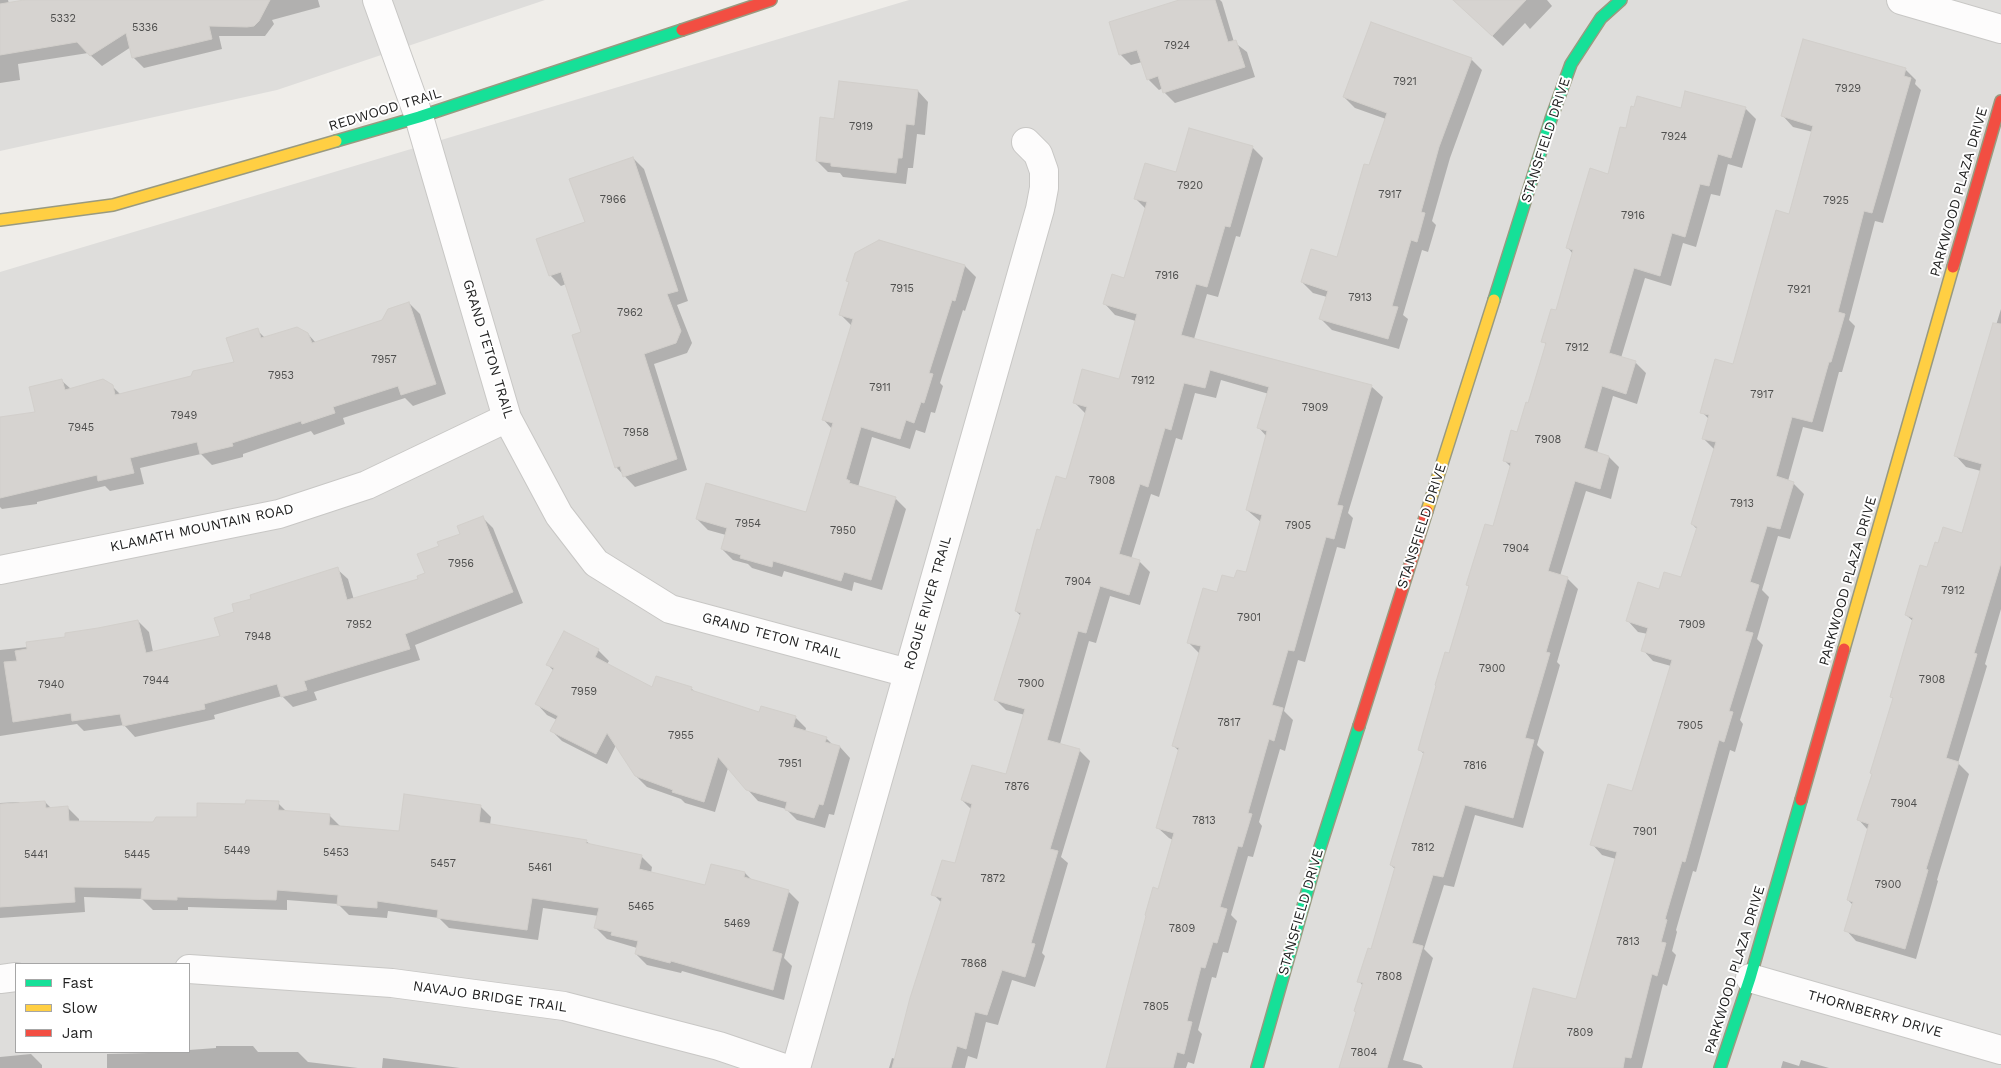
<!DOCTYPE html>
<style>
body{margin:0}
#map{position:relative;width:2001px;height:1068px;overflow:hidden;background:#efede9;font-family:"Work Sans",sans-serif}
canvas{display:block}
.legend{position:absolute;left:15px;top:963px;width:175px;height:90px;box-sizing:border-box;background:#fff;border:1px solid #a6a6a6;margin:0;padding:6px 9px;list-style:none;font-size:15px;color:#212121}
.legend li{display:flex;align-items:center;gap:10px;height:25px}
.legend b{width:25px;border:1px solid #a6a6a6}
</style>
<div id="map">
<canvas width="2001" height="1068"></canvas>
<ul class="legend">
<li><b style="height:6px;background:#16e098"></b>Fast</li>
<li><b style="height:6px;background:#ffcf43"></b>Slow</li>
<li><b style="height:6px;background:#f24e42"></b>Jam</li>
</ul>
</div>
<script>
const g = document.querySelector('canvas').getContext('2d');
g.lineJoin = 'round';
function fillPath(path, color) { g.fillStyle = color; g.fill(path, 'evenodd'); }
const poly = rows => new Path2D(rows.map(r => 'M' + r).join(''));
function strokePath(path, color, width, dash) { g.strokeStyle = color; g.lineWidth = width; g.lineCap = dash ? 'butt' : 'round'; g.setLineDash(dash || []); g.stroke(path); }
function label(font, color, halo, rows, align = 'center') {
  g.font = font + ' "Work Sans",sans-serif'; g.lineWidth = 4; g.setLineDash([]); g.textBaseline = 'middle'; g.strokeStyle = halo; g.fillStyle = color; for (const [text, x, y, turn = 0] of rows) {
    g.save(); g.translate(x, y); g.rotate((+turn || 0) * Math.PI / 180); g.textAlign = isNaN(turn) ? turn : align; if (halo) g.strokeText(text, 0, 0); g.fillText(text, 0, 0); g.restore();
  }
}
fillPath(poly([
 [0,0,545,0,277,90,0,151],
 [909,0,2001,0,2001,1068,0,1068,0,272],
 [16,964,189,964,189,1052,16,1052]
]), '#dedddb');
fillPath(poly([
 [0,0,8,0,9,4,33,0,318,0,320,7,272,20,274,24,265,36,219,36,222,49,144,68,133,57,131,47,102,66,88,53,18,64,20,80,0,83],
 [1183,0,1220,0,1222,2,1234,42,1247,52,1255,77,1175,103,1164,92,1163,88,1159,90,1148,79,1142,62,1131,65,1120,54],
 [1454,0,1547,0,1552,6,1530,29,1525,23,1503,46],
 [1471,59,1482,70,1450,158,1432,221,1436,225,1428,252,1422,250,1403,315,1408,319,1399,349,1332,330,1321,319,1327,297,1313,293,1302,282,1338,258,1386,119,1355,108,1344,97],
 [1905,69,1916,80,1915,84,1921,90,1883,223,1875,221,1849,320,1855,326,1842,372,1839,372,1823,432,1803,427,1788,481,1793,483,1804,494,1790,539,1778,536,1762,590,1769,597,1757,639,1763,645,1740,720,1743,724,1735,752,1730,750,1696,872,1693,871,1676,930,1677,932,1672,951,1676,955,1667,986,1663,984,1642,1068,1517,1068,1577,1000,1616,859,1602,855,1592,844,1633,792,1671,666,1653,661,1643,650,1648,634,1638,632,1628,621,1660,591,1682,578,1697,529,1692,524,1715,450,1703,438,1709,419,1702,412,1734,366,1790,215,1813,132,1793,127,1783,116],
 [918,91,928,102,925,135,917,134,913,168,908,168,906,184,843,177,840,173,828,172,817,161,835,120],
 [1745,108,1756,119,1742,168,1728,164,1720,196,1711,194,1696,247,1683,243,1671,286,1645,278,1621,358,1635,362,1646,373,1637,404,1613,396,1597,453,1609,457,1619,467,1611,499,1586,491,1560,576,1567,578,1578,589,1557,662,1560,665,1537,745,1544,752,1523,828,1475,815,1454,887,1444,885,1424,949,1433,958,1403,1060,1421,1065,1423,1068,1341,1068,1357,1013,1363,986,1359,981,1371,950,1396,870,1391,865,1425,755,1419,749,1470,587,1468,585,1494,528,1511,467,1504,460,1518,433,1529,404,1547,345,1543,341,1557,312,1573,254,1568,248,1608,175,1627,130,1682,110],
 [1190,130,1253,148,1263,158,1240,237,1236,236,1218,297,1207,294,1194,339,1372,387,1383,397,1348,513,1353,518,1345,549,1337,547,1305,662,1298,660,1284,711,1293,720,1285,751,1280,749,1259,822,1262,826,1253,857,1248,856,1231,915,1237,921,1228,953,1223,952,1216,978,1212,977,1198,1030,1202,1034,1194,1064,1188,1062,1186,1068,1108,1068,1173,840,1169,838,1158,828,1180,752,1174,746,1200,654,1188,642,1218,593,1235,579,1246,574,1261,522,1247,510,1267,437,1259,428,1269,394,1221,380,1216,398,1195,393,1182,440,1176,438,1159,497,1151,494,1131,559,1139,561,1150,572,1140,605,1110,596,1096,643,1089,641,1060,744,1079,750,1090,761,1061,857,1068,863,1042,953,1045,956,1035,987,1012,980,998,1025,986,1022,977,1059,968,1056,965,1068,889,1068,892,1058,895,1059,942,903,933,894,956,865,972,810,962,800,1007,776,1025,715,1006,710,995,699,1021,616,1016,611,1041,532,1067,480,1086,414,1074,402,1120,381,1136,321,1115,315,1105,304,1125,279,1146,209,1136,199,1177,174],
 [633,158,644,169,688,301,677,305,692,343,687,353,654,364,687,470,635,487,616,467,583,333,566,284,561,286,550,275],
 [879,241,965,266,976,277,965,311,963,310,940,383,943,386,935,413,931,412,925,433,916,430,910,449,872,437,858,487,895,498,906,509,882,590,854,582,852,591,784,571,782,577,752,568,748,564,733,560,722,549,726,535,708,530,697,519,807,513,832,429,823,419,852,326,841,315,856,254],
 [409,303,420,314,446,394,413,406,405,398,343,418,345,424,314,435,311,431,243,454,243,457,212,465,201,454,140,468,144,484,110,491,105,486,37,502,37,504,2,509,0,507,0,418,36,413,62,381,71,389,112,386,121,395,192,377,235,362,257,330,265,338,308,334,316,343,383,321],
 [2001,309,2001,609,1985,664,1987,666,1958,763,1969,774,1937,880,1938,881,1916,959,1856,941,1846,930,1853,905,1848,900,1868,830,1859,820,1894,699,1891,697,1913,621,1906,615,1939,544,1963,534,1981,471,1966,467,1956,456],
 [482,517,493,528,523,603,415,645,420,660,314,692,317,700,293,707,282,696,214,715,215,719,135,737,124,725,84,731,77,724,0,736,0,650,28,647,138,621,149,632,153,652,221,637,236,613,253,599,337,569,348,579,354,600,420,580,426,574,440,547,462,535],
 [598,650,609,661,607,664,653,689,691,688,697,694,760,713,795,717,806,728,805,732,826,738,833,745,840,747,850,758,834,815,829,814,825,828,797,820,786,809,758,801,728,768,715,812,685,803,681,799,647,787,636,776,616,745,607,764,562,741,552,731,557,720,547,715,537,704,554,671,548,665],
 [19,802,21,804,45,802,52,809,68,808,79,819,79,822,154,824,198,818,247,806,278,803,287,812,329,815,340,826,400,833,480,806,491,817,490,825,586,841,591,845,641,856,652,867,651,873,706,886,712,865,745,873,752,880,788,891,799,902,784,958,792,966,784,1000,682,971,681,973,647,965,636,954,637,948,607,939,596,928,599,916,543,908,538,940,449,928,439,918,388,911,387,918,349,915,338,904,287,900,287,910,188,907,188,910,153,910,142,899,84,897,85,912,0,918,0,803],
 [216,1046,253,1046,258,1052,298,1052,308,1062,358,1068,103,1068,107,1068,107,1054,189,1052,189,1050,216,1048],
 [31,1054,42,1065,42,1068,0,1068,0,1057],
 [383,1058,460,1068,382,1068],
 [1801,1060,1829,1068,1781,1068,1783,1061,1799,1066]
]), '#0003');
const building = poly([
 [24,0,270,0,259,21,254,26,247,27,209,26,212,39,132,58,126,33,90,56,77,42,0,55,0,4,24,0],
 [1179,0,1215,0,1228,42,1236,40,1245,67,1163,93,1158,76,1147,80,1137,50,1119,55,1109,22,1179,0],
 [1453,0,1526,0,1492,36,1453,0],
 [1371,22,1472,58,1439,147,1421,212,1425,213,1417,242,1411,240,1392,306,1398,307,1388,339,1319,319,1328,291,1301,282,1311,249,1337,257,1364,164,1369,165,1387,113,1343,97,1371,22],
 [1803,39,1906,68,1904,76,1911,78,1872,213,1864,211,1838,312,1845,314,1831,362,1829,362,1812,422,1792,417,1776,476,1794,482,1780,529,1767,526,1750,582,1759,585,1745,631,1753,633,1729,711,1733,712,1724,742,1719,740,1685,862,1682,861,1665,919,1667,920,1661,942,1666,943,1657,976,1652,974,1631,1058,1625,1057,1623,1068,1513,1068,1533,988,1576,999,1617,852,1590,845,1608,784,1632,791,1672,660,1641,651,1648,628,1626,621,1638,582,1659,589,1664,572,1681,577,1697,527,1691,524,1716,442,1702,439,1709,415,1700,413,1715,359,1733,364,1776,210,1789,214,1813,126,1781,116,1803,39],
 [839,81,918,90,914,125,906,124,902,158,898,158,896,173,831,166,831,163,816,161,820,117,834,119,839,81],
 [1685,91,1746,107,1731,158,1718,154,1709,186,1700,184,1685,237,1672,233,1660,276,1634,268,1609,353,1636,361,1626,394,1602,386,1584,448,1609,456,1600,489,1575,481,1548,571,1568,577,1546,652,1550,653,1525,738,1534,740,1513,818,1465,805,1443,877,1433,875,1412,943,1423,946,1387,1068,1339,1068,1356,1012,1354,1011,1363,983,1357,982,1368,948,1371,949,1395,867,1390,865,1424,752,1418,750,1436,686,1435,685,1445,652,1449,653,1469,586,1466,585,1485,524,1493,526,1511,463,1503,461,1511,430,1517,432,1526,402,1528,403,1546,343,1541,342,1551,309,1556,310,1573,250,1566,248,1590,168,1608,174,1620,127,1626,128,1631,106,1634,107,1637,96,1681,108,1685,91],
 [1189,128,1253,146,1230,227,1225,226,1207,287,1196,284,1181,335,1372,385,1337,505,1343,506,1334,539,1326,537,1294,651,1288,650,1272,705,1283,708,1274,741,1269,739,1248,813,1252,814,1242,847,1238,846,1220,907,1227,909,1217,943,1213,942,1205,968,1201,967,1187,1021,1192,1022,1184,1054,1177,1052,1173,1068,1106,1068,1146,916,1145,915,1153,887,1158,889,1174,833,1156,828,1179,748,1172,746,1201,646,1187,643,1203,588,1217,592,1222,575,1234,578,1237,570,1246,572,1262,515,1246,510,1267,431,1257,428,1269,387,1210,370,1205,388,1184,383,1171,430,1165,428,1148,487,1140,484,1119,554,1140,560,1129,595,1100,586,1086,633,1078,631,1047,740,1080,749,1050,849,1058,851,1031,943,1035,944,1025,977,1002,970,987,1015,975,1012,966,1049,957,1046,951,1068,892,1068,910,998,942,898,931,895,942,860,955,863,972,804,961,800,972,765,1006,774,1025,709,994,700,1021,613,1015,611,1037,529,1040,530,1056,476,1066,479,1087,407,1073,403,1082,369,1119,379,1137,314,1103,304,1112,274,1124,278,1147,202,1134,199,1145,163,1176,172,1189,128],
 [633,157,678,291,667,294,681,331,676,343,644,354,677,459,623,477,620,466,615,468,572,335,581,332,561,272,549,276,536,239,585,222,569,179,633,157],
 [879,240,965,265,955,301,952,300,929,373,933,374,924,403,921,402,914,423,906,420,900,439,861,427,846,479,850,481,849,483,896,497,871,580,844,572,841,581,773,561,772,567,740,558,741,555,721,549,727,528,696,519,706,483,806,512,833,423,822,420,853,319,839,315,849,282,846,281,855,253,879,240],
 [409,302,436,384,401,395,398,386,333,407,335,413,302,424,301,421,232,443,233,446,200,454,197,442,130,458,134,473,98,481,97,475,0,498,0,417,35,412,29,387,62,379,65,390,103,379,113,385,115,395,191,376,193,371,234,362,226,338,258,328,261,338,297,327,308,333,312,343,382,320,388,309,409,302],
 [1993,323,2001,324,2001,563,1974,653,1977,654,1946,758,1959,762,1926,869,1928,870,1905,949,1844,931,1853,902,1847,900,1869,824,1857,820,1872,774,1870,773,1893,698,1890,697,1913,618,1905,615,1920,565,1927,567,1935,542,1938,543,1943,527,1962,533,1982,464,1954,456,1993,323],
 [483,516,513,592,405,634,410,649,304,681,307,690,281,697,277,684,204,704,205,709,123,726,120,714,72,721,71,713,13,722,4,662,17,661,15,651,27,649,26,642,65,637,65,633,98,628,138,620,146,653,220,636,214,618,234,612,232,604,251,599,250,595,338,567,347,600,418,579,417,576,425,573,417,554,439,546,437,542,460,534,457,526,483,516],
 [564,631,599,649,595,657,652,687,656,676,692,687,691,690,759,712,761,706,796,716,793,727,827,737,825,742,840,746,823,805,819,804,814,818,785,810,787,802,746,790,718,757,704,802,672,792,673,790,635,776,607,733,596,754,550,731,558,716,535,704,554,668,546,665,564,631],
 [404,794,481,805,479,822,587,840,586,843,642,855,639,869,705,885,711,864,745,872,744,877,789,890,772,951,782,954,773,990,671,961,670,963,635,954,638,941,611,935,612,932,594,928,599,908,532,898,527,930,437,918,438,910,377,901,377,908,337,905,338,895,277,890,276,900,177,897,177,900,141,899,142,888,74,887,75,902,0,907,0,804,45,801,46,808,68,806,69,821,153,822,156,817,197,817,197,803,245,804,246,800,279,801,278,810,330,814,329,825,399,831,404,794]
]);
fillPath(building, '#d6d3d0');
strokePath(building, '#d2cfcb', 1);
const street = poly([
 [377,0,419,117,507,418,559,515,596,563,670,609,908,673],
 [1901,0,2001,29],
 [0,570,279,514,367,485,507,418],
 [189,969,392,983,564,1006,719,1046,784,1068],
 [1750,978,2001,1050],
 [0,979,16,977],
 [796,1068,1040,209,1044,188,1044,171,1038,154,1026,142]
]);
const fast = poly([
 [336,141,419,117,682,30],
 [1494,300,1551,119,1571,64,1601,18,1621,0],
 [1257,1068,1318,854,1359,726],
 [1720,1068,1750,978,1801,800]
]);
const slow = poly([
 [0,220,113,205,336,141],
 [1427,511,1494,300],
 [1844,649,1953,267]
]);
const jam = poly([
 [682,30,771,0],
 [1953,267,2001,101],
 [1359,726,1427,511],
 [1801,800,1844,649]
]);
strokePath(street, '#c8c7c5', 30);
strokePath(fast, '#999a80', 14);
strokePath(slow, '#999a80', 14);
strokePath(jam, '#999a80', 14);
strokePath(street, '#fdfcfc', 28);
strokePath(fast, '#16e098', 11);
strokePath(slow, '#ffcf43', 11);
strokePath(jam, '#f24e42', 11);
label('11px', '#4e4e4d', null, [
 ["5332",63,19],
 ["5336",145,28],
 ["7924",1177,46],
 ["7921",1405,82],
 ["7929",1848,89],
 ["7919",861,127],
 ["7924",1674,137],
 ["7920",1190,186],
 ["7917",1390,195],
 ["7966",613,200],
 ["7925",1836,201],
 ["7916",1633,216],
 ["7916",1167,276],
 ["7915",902,289],
 ["7921",1799,290],
 ["7913",1360,298],
 ["7962",630,313],
 ["7912",1577,348],
 ["7957",384,360],
 ["7953",281,376],
 ["7912",1143,381],
 ["7911",880,388],
 ["7917",1762,395],
 ["7909",1315,408],
 ["7949",184,416],
 ["7945",81,428],
 ["7958",636,433],
 ["7908",1548,440],
 ["7908",1102,481],
 ["7913",1742,504],
 ["7954",748,524],
 ["7905",1298,526],
 ["7950",843,531],
 ["7904",1516,549],
 ["7956",461,564],
 ["7904",1078,582],
 ["7912",1953,591],
 ["7901",1249,618],
 ["7952",359,625],
 ["7909",1692,625],
 ["7948",258,637],
 ["7900",1492,669],
 ["7908",1932,680],
 ["7944",156,681],
 ["7900",1031,684],
 ["7940",51,685],
 ["7959",584,692],
 ["7817",1229,723],
 ["7905",1690,726],
 ["7955",681,736],
 ["7951",790,764],
 ["7816",1475,766],
 ["7876",1017,787],
 ["7904",1904,804],
 ["7813",1204,821],
 ["7901",1645,832],
 ["7812",1423,848],
 ["5449",237,851],
 ["5453",336,853],
 ["5441",36,855],
 ["5445",137,855],
 ["5457",443,864],
 ["5461",540,868],
 ["7872",993,879],
 ["7900",1888,885],
 ["5465",641,907],
 ["5469",737,924],
 ["7809",1182,929],
 ["7813",1628,942],
 ["7868",974,964],
 ["7808",1389,977],
 ["7805",1156,1007],
 ["7809",1580,1033],
 ["7804",1364,1053]
]);
label('14px', '#212121', '#fff', [
 ["REDWOOD TRAIL",385,110,-17],
 ["STANSFIELD DRIVE",1546,140,-72],
 ["PARKWOOD PLAZA DRIVE",1959,192,-74],
 ["GRAND TETON TRAIL",488,349,73],
 ["STANSFIELD DRIVE",1422,526,-72],
 ["KLAMATH MOUNTAIN ROAD",202,528,-12],
 ["PARKWOOD PLAZA DRIVE",1848,581,-74],
 ["ROGUE RIVER TRAIL",928,603,-74],
 ["GRAND TETON TRAIL",772,636,15],
 ["STANSFIELD DRIVE",1301,912,-74],
 ["PARKWOOD PLAZA DRIVE",1735,970,-73],
 ["NAVAJO BRIDGE TRAIL",490,997,8],
 ["THORNBERRY DRIVE",1875,1014,16]
]);
</script>
